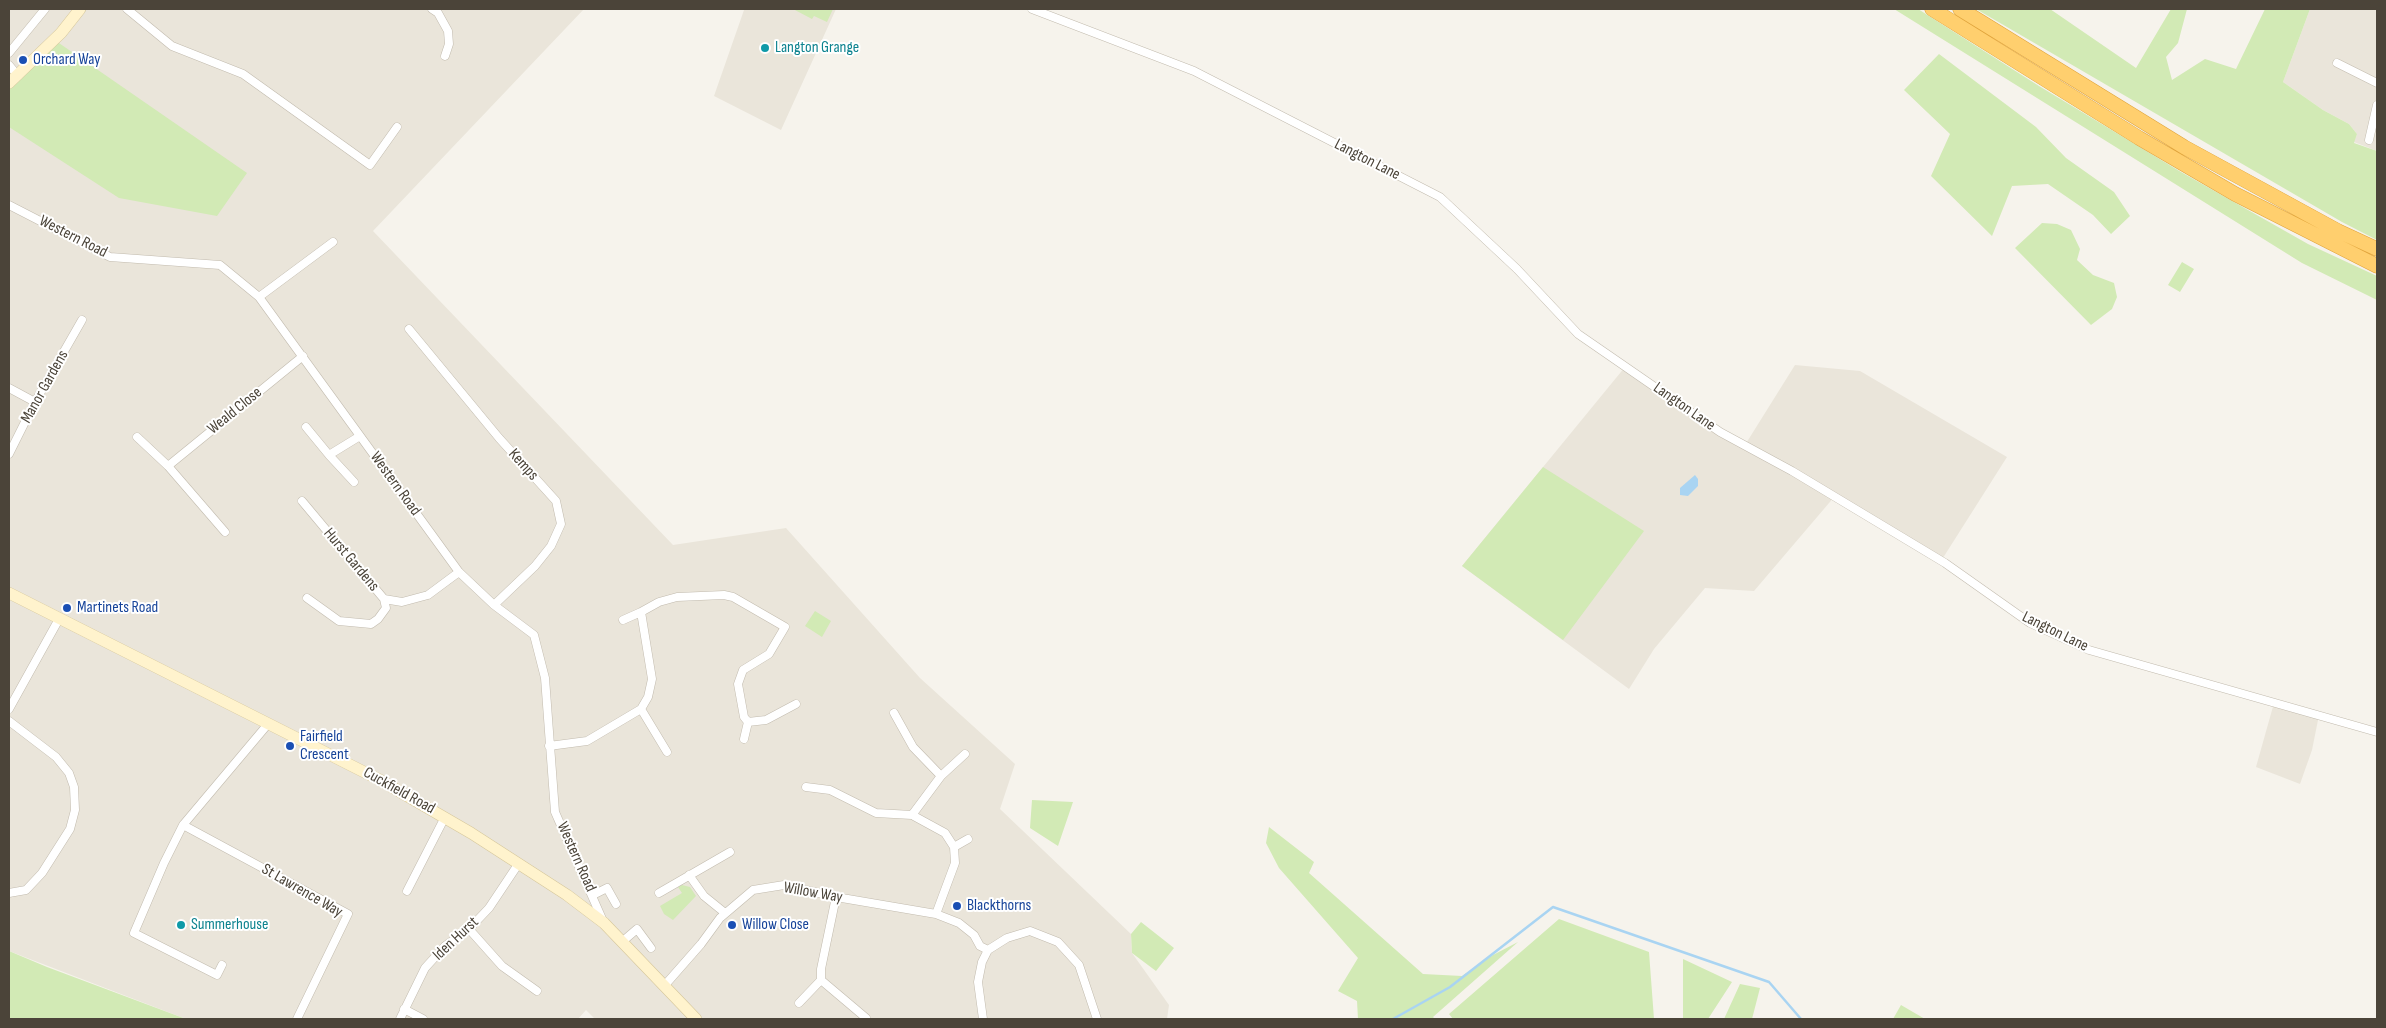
<!DOCTYPE html>
<style>
body{margin:0}
#map{position:relative;width:2386px;height:1028px;overflow:hidden;background:#f6f3ec;font-family:"Sofia Sans Condensed",sans-serif}
canvas{display:block}
.frame{position:absolute;inset:0;border:10px solid #4b4439;pointer-events:none}
</style>
<div id="map">
<canvas width="2386" height="1028"></canvas>
<div class="frame"></div>
</div>
<script>
const g = document.querySelector('canvas').getContext('2d');
g.lineJoin = 'round';
function fillPath(path, color) { g.fillStyle = color; g.fill(path, 'evenodd'); }
const poly = rows => new Path2D(rows.map(r => 'M' + r).join(''));
function strokePath(path, color, width, dash) { g.strokeStyle = color; g.lineWidth = width; g.lineCap = dash ? 'butt' : 'round'; g.setLineDash(dash || []); g.stroke(path); }
function label(font, color, halo, rows, align = 'center') {
  g.font = font + ' "Sofia Sans Condensed",sans-serif'; g.lineWidth = 4; g.setLineDash([]); g.textBaseline = 'middle'; g.strokeStyle = halo; g.fillStyle = color; for (const [text, x, y, turn = 0] of rows) {
    g.save(); g.translate(x, y); g.rotate((+turn || 0) * Math.PI / 180); g.textAlign = isNaN(turn) ? turn : align; if (halo) g.strokeText(text, 0, 0); g.fillText(text, 0, 0); g.restore();
  }
}
fillPath(poly([
 [9,9,584,9,373,231,673,545,786,528,920,678,1015,764,1000,809,1131,934,1132,953,1169,1005,1167,1019,595,1019,586,1010,578,1019,186,1019,9,951],
 [753,9,836,9,781,130,714,96,744,10],
 [2310,9,2377,9,2377,151,2354,142,2357,134,2349,124,2323,110,2283,82],
 [1795,365,1860,371,2007,457,1941,561,1835,496,1754,591,1705,588,1654,649,1629,689,1462,566,1625,367,1745,445],
 [2274,703,2319,715,2312,750,2300,784,2256,767]
]), '#eae5da');
fillPath(poly([
 [793,9,833,9,827,22,814,16,812,19],
 [1894,9,1918,9,2039,86,2181,172,2308,244,2377,276,2377,300,2302,263],
 [1976,9,2050,9,2136,68,2171,9,2187,9,2178,43,2166,57,2172,80,2205,59,2236,69,2265,9,2310,9,2283,82,2323,110,2349,124,2357,134,2354,143,2377,151,2377,240,2342,222],
 [56,41,247,173,217,216,119,198,9,127,9,88],
 [1939,54,2036,127,2066,158,2114,192,2130,216,2111,234,2093,215,2048,184,2012,186,1992,236,1931,176,1950,134,1904,90],
 [2042,223,2057,224,2071,230,2080,249,2077,260,2093,275,2114,283,2117,297,2112,309,2091,325,2015,248],
 [2182,262,2194,269,2180,292,2168,285],
 [1543,467,1644,531,1563,640,1462,566],
 [815,611,831,621,822,637,805,626],
 [1032,800,1073,802,1058,846,1030,828],
 [1269,827,1314,862,1309,873,1423,974,1462,976,1493,955,1518,942,1433,1017,1435,1019,1358,1019,1357,1001,1338,991,1358,958,1279,868,1266,843],
 [682,885,690,887,696,896,673,920,664,914,660,906,682,893,678,887],
 [1559,919,1649,952,1654,1019,1453,1019,1449,1014],
 [1141,922,1174,948,1156,971,1132,953,1131,934],
 [9,951,47,967,186,1019,9,1019],
 [1683,959,1732,982,1708,1019,1683,1019],
 [1740,984,1760,988,1752,1019,1724,1019],
 [1901,1005,1925,1019,1893,1019]
]), '#d2eab5');
fillPath(poly([
 [1695,475,1698,479,1698,486,1688,496,1680,495,1680,488]
]), '#a9d4f2');
strokePath(poly([
 [1393,1019,1450,987,1553,907,1769,982,1801,1019]
]), '#a9d4f2', 2.5);
const street = poly([
 [127,9,172,46,243,74,370,165,397,127],
 [432,9,438,13,448,31,449,44,445,56],
 [1032,9,1194,71,1440,197,1517,269,1578,334,1720,432,1792,471,1945,563,2030,623,2089,650,2377,732],
 [9,53,45,9],
 [2337,63,2377,83],
 [9,65,18,76],
 [2369,140,2377,105],
 [9,205,110,257,220,265,259,297,459,572,494,605,534,635,545,678,555,812,603,921],
 [259,297,333,242],
 [409,329,499,438,556,501,561,524,551,546,535,566,494,605],
 [9,388,35,402],
 [306,427,329,455,360,436],
 [137,437,168,466,225,532],
 [9,454,35,402,82,320],
 [329,455,354,482],
 [168,466,303,356],
 [302,501,384,599,402,602,428,595,459,572],
 [307,598,339,621,371,624,378,619,386,608,384,599],
 [623,620,641,612],
 [9,709,59,619],
 [641,709,667,752],
 [894,713,913,747,941,776],
 [9,721,56,757,69,773,74,787,75,810,70,829,42,873,26,890,9,893],
 [744,739,748,722],
 [549,746,587,741,641,709,648,697,652,679,641,612,659,602,677,597,724,595,733,597,785,627,769,654,743,670,738,684,744,717,748,722,766,720,796,704],
 [806,787,830,790,876,813,912,815,945,833,954,847,955,863,936,914],
 [912,815,941,776,965,754],
 [183,825,348,914,297,1019],
 [954,847,968,839],
 [689,875,704,896,725,913],
 [407,891,445,817],
 [659,893,730,852],
 [593,895,607,888,616,904],
 [836,897,821,969,821,980,866,1018],
 [469,929,502,966,537,991],
 [623,941,637,929,651,948],
 [222,965,217,975,134,933,164,863,183,825,268,724],
 [665,985,701,944,720,918,753,890,784,885,836,897,936,914,959,923,974,935,980,946,988,950],
 [799,1003,821,980],
 [404,1009,423,1019],
 [400,1019,425,968,445,946,469,929,489,908,519,863],
 [983,1019,978,982,982,962,988,950,1007,938,1030,931,1058,942,1079,965,1097,1019]
]);
const secondary = poly([
 [9,83,61,33,80,9],
 [9,593,378,779,471,833,567,895,604,923,696,1019]
]);
const highway = poly([
 [1932,9,2139,138,2235,194,2377,266],
 [1960,9,2184,147,2338,231,2377,249]
]);
strokePath(street, '#c2bbae', 9);
strokePath(secondary, '#d6c79b', 12);
strokePath(highway, '#e0a43c', 15);
strokePath(street, '#fff', 8);
strokePath(secondary, '#fff3cd', 11);
strokePath(highway, '#ffcf6e', 14);
for (const [x, y, r, color] of [
 [765,48,5,"#0f9aa8"],
 [23,60,5,"#1a4fb4"],
 [67,608,5,"#1a4fb4"],
 [290,746,5,"#1a4fb4"],
 [957,906,5,"#1a4fb4"],
 [181,925,5,"#0f9aa8"],
 [732,925,5,"#1a4fb4"]
]) { const dot = new Path2D(); dot.arc(x, y, r, 0, 2 * Math.PI); g.fillStyle = color; g.fill(dot); strokePath(dot, '#fff', 2); }
label('16px', '#0d838f', '#fff', [
 ["Langton Grange",775,48],
 ["Summerhouse",191,925]
], 'left');
label('16px', '#164399', '#fff', [
 ["Orchard Way",33,60],
 ["Martinets Road",77,608],
 ["Fairfield",300,737],
 ["Crescent",300,755],
 ["Blackthorns",967,906],
 ["Willow Close",742,925]
], 'left');
label('16px', '#4b4439', '#fff', [
 ["Langton Lane",1367,160,27],
 ["Western Road",73,237,27],
 ["Manor Gardens",45,387,-61],
 ["Langton Lane",1684,407,35],
 ["Weald Close",235,411,-39],
 ["Kemps",523,465,48],
 ["Western Road",395,484,54],
 ["Hurst Gardens",351,560,50],
 ["Langton Lane",2055,632,26],
 ["Cuckfield Road",399,791,29],
 ["Western Road",576,857,66],
 ["St Lawrence Way",302,891,30],
 ["Willow Way",813,893,10],
 ["Iden Hurst",456,939,-43]
]);
</script>
